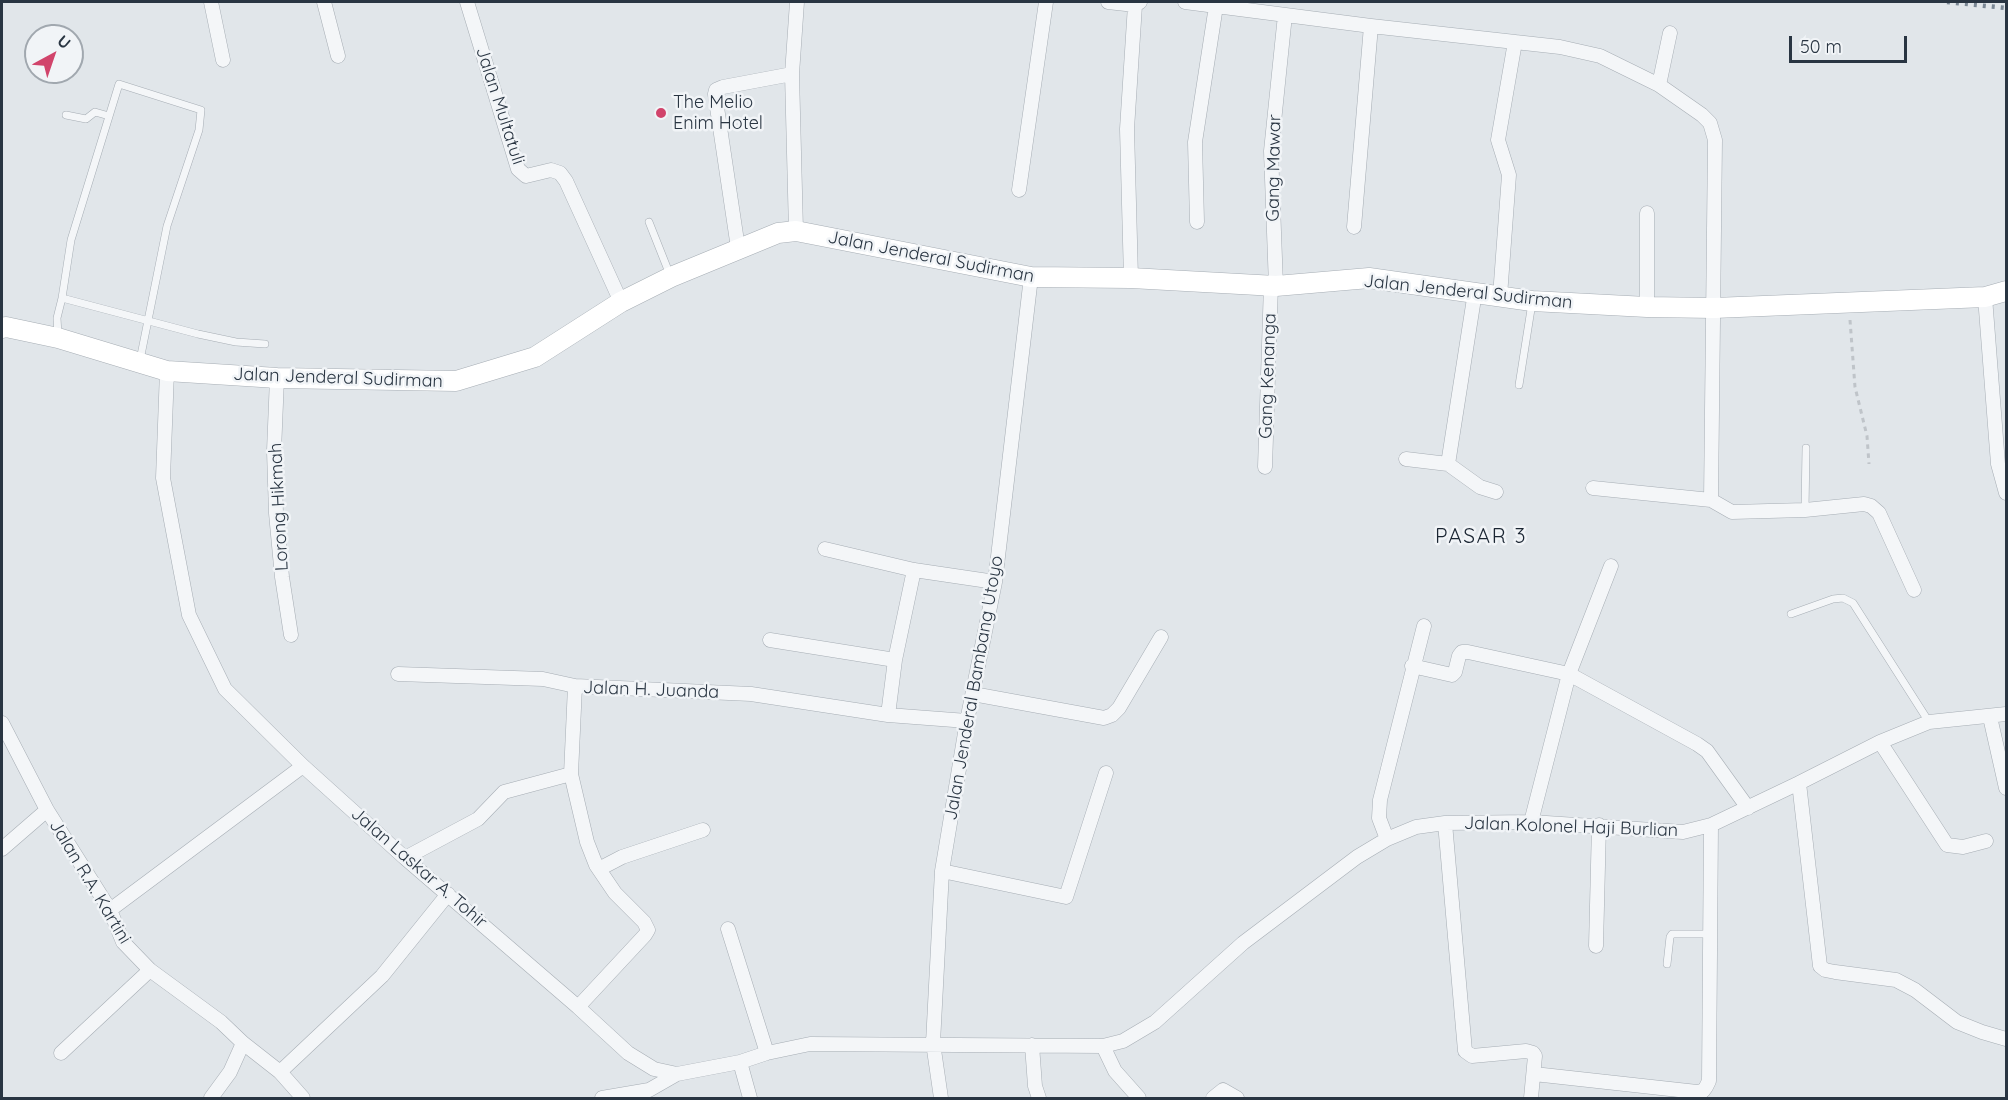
<!DOCTYPE html>
<style>
body{margin:0}
#map{position:relative;width:2008px;height:1100px;overflow:hidden;background:#e1e6ea;font-family:Quicksand,sans-serif}
canvas{display:block}
.frame{position:absolute;inset:0;border:3px solid #293542;pointer-events:none}
.north{position:absolute;left:24px;top:24px;width:60px;height:60px;box-sizing:border-box;background:#f1f4f7;border:2px solid #a1a8af;border-radius:50%;rotate:40deg;font-size:16px;font-weight:700;line-height:24px;text-align:center;color:#293542}
.north::after{content:'';display:block;margin:auto;width:21px;height:27px;background:#d1446b;clip-path:polygon(50% 0,100% 100%,50% 72%,0 100%)}
.scale{position:absolute;left:1789px;top:36px;width:118px;height:27px;box-sizing:border-box;border:3px solid #293542;border-top:0;padding-left:8px;font-size:18px;line-height:21px;white-space:nowrap;color:#293542;-webkit-text-stroke:4px #f1f4f7;paint-order:stroke}
</style>
<div id="map">
<canvas width="2008" height="1100"></canvas>
<div class="frame"></div>
<div class="north">U</div>
<div class="scale">50 m</div>
</div>
<script>
const g = document.querySelector('canvas').getContext('2d');
g.lineJoin = 'round';
const poly = rows => new Path2D(rows.map(r => 'M' + r).join(''));
function strokePath(path, color, width, dash) { g.strokeStyle = color; g.lineWidth = width; g.lineCap = dash ? 'butt' : 'round'; g.setLineDash(dash || []); g.stroke(path); }
function label(font, color, halo, rows, align = 'center') {
  g.font = font + ' Quicksand,sans-serif'; g.lineWidth = 5; g.setLineDash([]); g.textBaseline = 'middle'; g.strokeStyle = halo; g.fillStyle = color; for (const [text, x, y, turn = 0] of rows) {
    g.save(); g.translate(x, y); g.rotate((+turn || 0) * Math.PI / 180); g.textAlign = isNaN(turn) ? turn : align; if (halo) g.strokeText(text, 0, 0); g.fillText(text, 0, 0); g.restore();
  }
}
const lane = poly([
 [66,115,86,119,95,112,109,116],
 [649,222,670,275],
 [62,298,198,334,236,342,265,344],
 [58,335,57,318,62,298,71,240,119,84,201,110,199,130,167,226,140,360],
 [1519,385,1532,303],
 [1805,510,1806,448],
 [1791,614,1833,599,1843,598,1853,603,1929,722],
 [1667,964,1670,937,1672,934,1710,934]
]);
const street = poly([
 [211,2,223,60],
 [324,2,338,56],
 [467,2,518,169,526,176,551,170,560,173,566,181,621,302],
 [1108,2,1135,5],
 [1185,2,1371,26,1560,47,1600,56,1659,85,1702,115,1710,123,1715,140,1711,500],
 [1659,85,1670,33],
 [1019,190,1046,2],
 [1647,213,1647,307],
 [1197,222,1195,142,1216,6],
 [1354,227,1371,26],
 [796,231,792,74,797,2],
 [738,248,715,94,716,90,723,87,792,74],
 [1131,278,1127,129,1135,5,1140,2],
 [1276,286,1271,151,1285,15],
 [1500,296,1509,175,1498,140,1515,42],
 [1985,297,1998,464,2006,493],
 [167,371,163,478,189,615,225,689,303,766,405,858,578,1007,628,1053,654,1069,677,1074,740,1062,767,1053,810,1044,1103,1046,1123,1041,1155,1022,1243,943,1357,857,1387,839,1416,827,1445,823,1531,822,1683,832,1711,825,1799,783,1880,742,1929,722,2006,714],
 [277,378,274,451,276,513,282,577,291,635],
 [1406,459,1448,464,1475,292],
 [1448,464,1480,487,1496,492],
 [1265,467,1271,285],
 [1593,488,1711,500,1732,512,1805,510,1864,504,1871,506,1879,513,1914,590],
 [825,549,914,570,995,582],
 [770,640,895,660],
 [1412,666,1452,675,1455,672,1459,656,1462,652,1468,652,1569,674,1697,744,1707,751,1748,808],
 [398,674,543,679,575,686,751,694,888,715,967,721],
 [575,686,571,774,587,842,596,865,615,893,644,922,648,930,645,935,578,1007],
 [973,694,1104,718,1112,715,1119,708,1161,637],
 [888,715,895,660,914,570],
 [1990,717,2006,788],
 [2,723,47,810,110,910,123,942,150,970,221,1022,243,1043,230,1072,211,1098],
 [1880,742,1947,845,1963,847,1986,841],
 [1799,783,1820,966,1825,970,1835,972,1896,980,1915,990,1957,1022,1982,1032,2006,1039],
 [1531,822,1569,674,1611,566],
 [1445,823,1465,1051,1472,1056,1526,1051,1533,1053,1535,1056,1531,1098],
 [1387,839,1379,818,1380,800,1424,626],
 [2,849,47,810],
 [405,858,478,819,504,792,571,774],
 [599,869,622,857,703,830],
 [942,871,1066,897,1106,773],
 [110,910,303,766],
 [728,929,767,1053],
 [1596,946,1599,825],
 [243,1043,280,1072,303,1098],
 [1032,1045,1035,1086,1039,1098],
 [1103,1046,1115,1071,1139,1098],
 [61,1053,150,970],
 [740,1062,750,1098],
 [280,1072,382,976,448,894],
 [1534,1074,1697,1092,1703,1091,1706,1087,1709,1081,1711,825],
 [602,1098,649,1090,677,1074],
 [941,1098,933,1043,942,871,967,721,995,582,1031,277],
 [1213,1098,1223,1090,1237,1098]
]);
const secondary = poly([
 [2,328,6,327,58,338,167,371,277,378,456,381,535,357,621,302,671,277,778,233,796,231,1031,277,1131,278,1276,286,1369,278,1532,301,1647,307,1714,308,1985,297,2006,291]
]);
strokePath(lane, '#a6adb4', 8);
strokePath(street, '#a6adb4', 15);
strokePath(secondary, '#a6adb4', 21);
strokePath(poly([
 [1850,320,1855,387,1867,436,1869,464]
]), '#bfc4c9', 3, [4.5, 4.5]);
strokePath(lane, '#f4f6f8', 7);
strokePath(street, '#f4f6f8', 14);
strokePath(secondary, '#fff', 20);
strokePath(poly([
 [1947,2,2006,8]
]), '#7a8794', 4.5, [3, 6]);
for (const [x, y, r, color] of [
 [661,113,6,"#d1446b"]
]) { const dot = new Path2D(); dot.arc(x, y, r, 0, 2 * Math.PI); g.fillStyle = color; g.fill(dot); strokePath(dot, '#f1f4f7', 2); }
label('18px', '#293542', '#f1f4f7', [
 ["The Melio",673,103],
 ["Enim Hotel",673,124]
], 'left');
label('18px', '#293542', '#f1f4f7', [
 ["Jalan Multatuli",500,106,72],
 ["Gang Mawar",1274,168,-89],
 ["Jalan Jenderal Sudirman",931,257,11],
 ["Jalan Jenderal Sudirman",1468,292,6],
 ["Gang Kenanga",1268,376,-88],
 ["Jalan Jenderal Sudirman",338,378,2],
 ["Lorong Hikmah",279,507,-93],
 ["Jalan Jenderal Bambang Utoyo",974,688,-80],
 ["Jalan H. Juanda",651,690,2],
 ["Jalan Kolonel Haji Burlian",1571,827,2],
 ["Jalan Laskar A. Tohir",419,868,41],
 ["Jalan R.A. Kartini",90,882,59]
]);
g.letterSpacing = '1.5px';
label('21px', '#1b2633', '#f1f4f7', [
 ["PASAR 3",1481,537]
]);
g.letterSpacing = '0px';
</script>
